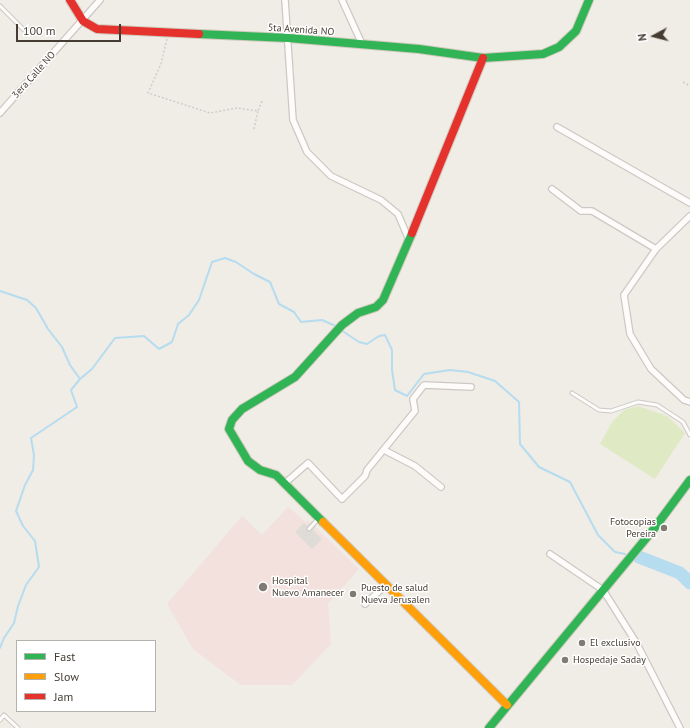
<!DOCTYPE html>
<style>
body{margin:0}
#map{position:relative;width:690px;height:728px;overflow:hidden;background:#f0ece6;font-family:"PT Sans",sans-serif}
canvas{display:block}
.legend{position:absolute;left:16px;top:640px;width:140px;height:72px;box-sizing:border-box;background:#fff;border:1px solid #b5b1ad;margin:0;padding:5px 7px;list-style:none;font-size:12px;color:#453d33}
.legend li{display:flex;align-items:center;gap:8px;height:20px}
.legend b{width:20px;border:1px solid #b5b1ad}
.north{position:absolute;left:634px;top:16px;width:40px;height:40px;-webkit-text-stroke:3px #fff;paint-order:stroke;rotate:263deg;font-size:11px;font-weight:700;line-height:16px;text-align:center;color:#453d33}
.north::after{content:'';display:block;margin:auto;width:14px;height:18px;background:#453d33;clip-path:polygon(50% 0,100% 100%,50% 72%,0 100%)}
.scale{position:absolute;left:16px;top:24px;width:105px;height:18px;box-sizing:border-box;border:2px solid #453d33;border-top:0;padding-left:5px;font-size:12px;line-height:14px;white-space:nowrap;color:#453d33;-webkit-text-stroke:3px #fff;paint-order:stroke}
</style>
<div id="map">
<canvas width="690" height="728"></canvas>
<ul class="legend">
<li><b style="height:5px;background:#30b455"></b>Fast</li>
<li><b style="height:5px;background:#ff9f0a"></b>Slow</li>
<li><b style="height:5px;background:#e5322d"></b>Jam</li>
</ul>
<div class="north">N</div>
<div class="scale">100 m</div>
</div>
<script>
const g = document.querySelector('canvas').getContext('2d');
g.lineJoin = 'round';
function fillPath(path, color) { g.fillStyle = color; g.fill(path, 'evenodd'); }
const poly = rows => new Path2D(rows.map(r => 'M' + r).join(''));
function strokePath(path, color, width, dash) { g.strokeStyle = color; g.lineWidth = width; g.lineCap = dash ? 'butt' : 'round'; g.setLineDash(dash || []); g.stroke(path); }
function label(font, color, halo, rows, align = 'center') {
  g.font = font + ' "PT Sans",sans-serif'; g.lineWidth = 3; g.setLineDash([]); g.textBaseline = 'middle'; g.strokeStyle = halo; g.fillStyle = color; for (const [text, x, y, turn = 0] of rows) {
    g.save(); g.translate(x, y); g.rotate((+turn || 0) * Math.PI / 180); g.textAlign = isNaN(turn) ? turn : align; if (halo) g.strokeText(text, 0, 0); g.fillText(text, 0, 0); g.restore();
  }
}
fillPath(poly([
 [288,507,306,522,308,520,359,569,328,604,331,644,292,685,241,685,193,649,167,604,242,516,262,535]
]), '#f2e1dd');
fillPath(poly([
 [638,406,667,416,685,433,655,479,600,444,612,422,624,410]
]), '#dfeac5');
fillPath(poly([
 [312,521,316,526,313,530,322,539,312,549,295,532,304,523,307,526]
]), '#dfdbd6');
strokePath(poly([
 [0,291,27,300,36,308,48,329,62,347,70,365,80,379],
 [341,330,359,342,367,344,379,336,385,335,392,350,392,370,395,390,407,396,424,374,450,370,468,372,495,381,519,402,520,444,539,467,570,482,598,535,615,552,625,554],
 [0,648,4,638,14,623,18,606,26,585,39,567,35,541,23,526,16,511,25,485,33,470,34,455,31,438,77,407,71,390,80,379,92,369,115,338,144,336,159,349,172,342,178,324,189,315,199,300,212,262,225,258,236,262,254,274,270,282,279,304,294,312,301,322,322,320,338,327]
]), '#b5dcef', 2);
strokePath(poly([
 [639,557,680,573,690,583]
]), '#b5dcef', 13);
const lane = poly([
 [0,6,24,30,31,30],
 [572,393,599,410,611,411,638,402,657,405,683,422,690,435],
 [309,529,318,519],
 [0,720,4,715,18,728]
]);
const street = poly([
 [285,0,293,120,307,152,331,176,381,200,398,214,409,240],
 [342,0,362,44],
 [0,113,100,0],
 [557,127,690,203],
 [552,189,581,211,592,211,656,249],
 [690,216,656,249,624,295,630,334,651,369,684,400,690,402],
 [384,450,415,466,441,487],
 [284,484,308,463,342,499,365,476,367,470,415,411,413,399,424,385,471,387],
 [550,554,603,590,637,644,680,728],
 [365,604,385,586]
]);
const fast = poly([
 [199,34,288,38,419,49,483,58,543,54,559,47,576,31,589,0],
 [323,522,276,475,260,470,248,461,229,429,232,420,242,409,295,377,342,325,358,313,376,307,383,300,412,233],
 [489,728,653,530,690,480]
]);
const slow = poly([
 [323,522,507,705]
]);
const jam = poly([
 [70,0,83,21,97,29,199,34],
 [412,233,483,58]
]);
strokePath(lane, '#ccc8c3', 5);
strokePath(street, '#ccc8c3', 8);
strokePath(fast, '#cfc9bd', 10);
strokePath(slow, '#cfc9bd', 10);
strokePath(jam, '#cfc9bd', 10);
strokePath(poly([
 [167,39,161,64,148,93,210,113,237,108,258,111,262,101],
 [683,82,690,86],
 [254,129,258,111]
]), '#d0cdc9', 1.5, [2, 2]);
strokePath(lane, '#fdfcfb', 3);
strokePath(street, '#fdfcfb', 5.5);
strokePath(fast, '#30b455', 8);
strokePath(slow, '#ff9f0a', 8);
strokePath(jam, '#e5322d', 8);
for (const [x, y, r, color] of [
 [664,528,4,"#817a72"],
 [263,587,5,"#817a72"],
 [353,594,4,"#817a72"],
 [582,643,4,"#817a72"],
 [565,660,4,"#817a72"]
]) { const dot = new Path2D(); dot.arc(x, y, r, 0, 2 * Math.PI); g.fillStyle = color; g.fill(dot); strokePath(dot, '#fff', 1.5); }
label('10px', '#453d33', '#fff', [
 ["5ta Avenida NO",301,30,4],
 ["3era Calle NO",34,75,-48]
]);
label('10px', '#453d33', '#fff', [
 ["Fotocopias",656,522,"right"],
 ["Pereira",656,534,"right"],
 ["Hospital",272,581],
 ["Nuevo Amanecer",272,593],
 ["Puesto de salud",361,588],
 ["Nueva Jerusalen",361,600],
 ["El exclusivo",590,643],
 ["Hospedaje Saday",573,660]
], 'left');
</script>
